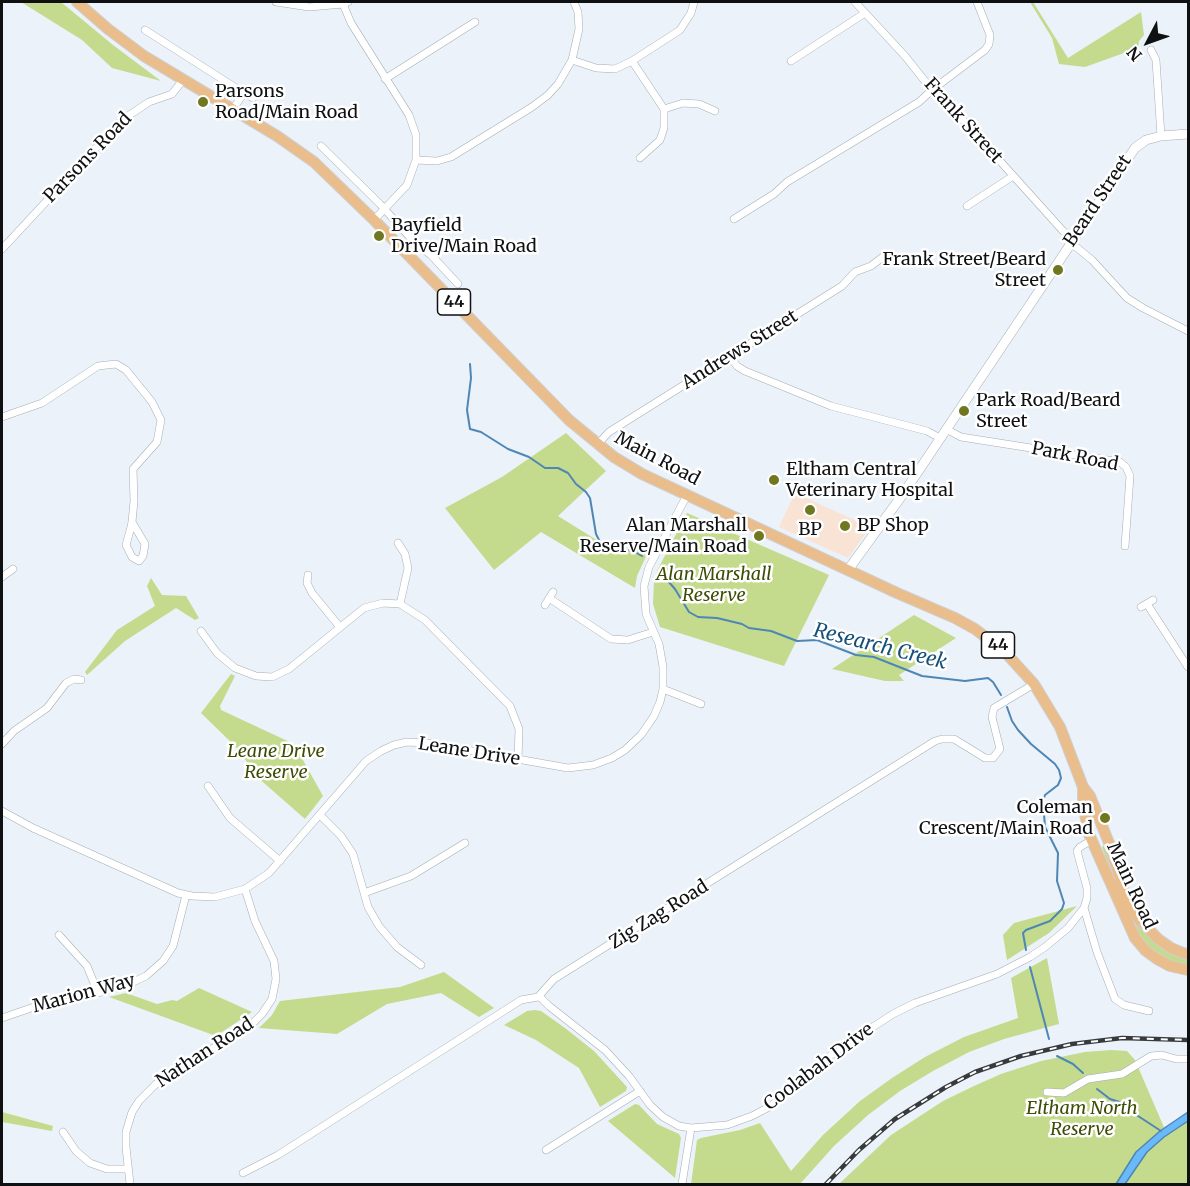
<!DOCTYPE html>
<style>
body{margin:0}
#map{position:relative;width:1190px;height:1186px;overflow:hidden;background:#ebf2f9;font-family:Merriweather,serif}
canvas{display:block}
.frame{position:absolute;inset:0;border:3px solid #0e1012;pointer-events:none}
.north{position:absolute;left:1118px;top:12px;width:60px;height:60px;-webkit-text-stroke:4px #fff;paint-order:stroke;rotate:229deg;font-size:16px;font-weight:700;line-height:24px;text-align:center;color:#0e1012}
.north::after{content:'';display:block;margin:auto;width:21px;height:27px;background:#0e1012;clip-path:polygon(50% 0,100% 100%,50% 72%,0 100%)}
</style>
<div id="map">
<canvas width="1190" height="1186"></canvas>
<div class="frame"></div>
<div class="north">N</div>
</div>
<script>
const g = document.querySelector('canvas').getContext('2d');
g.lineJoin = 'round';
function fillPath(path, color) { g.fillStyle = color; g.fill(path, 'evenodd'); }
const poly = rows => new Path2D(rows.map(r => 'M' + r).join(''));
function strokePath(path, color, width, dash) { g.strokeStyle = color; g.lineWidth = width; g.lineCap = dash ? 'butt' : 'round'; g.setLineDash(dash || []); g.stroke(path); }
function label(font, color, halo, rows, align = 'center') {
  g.font = font + ' Merriweather,serif'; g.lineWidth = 5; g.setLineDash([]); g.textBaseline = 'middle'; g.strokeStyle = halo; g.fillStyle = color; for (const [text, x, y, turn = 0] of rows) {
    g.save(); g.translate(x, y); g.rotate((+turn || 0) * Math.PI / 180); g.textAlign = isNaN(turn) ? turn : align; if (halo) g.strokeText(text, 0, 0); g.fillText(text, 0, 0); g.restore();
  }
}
fillPath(poly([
 [795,493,870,527,848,558,779,527]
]), '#f9e3d5');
fillPath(poly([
 [21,2,61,2,113,45,161,81,112,68,82,40],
 [1030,2,1033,2,1068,58,1141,12,1144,35,1139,41,1138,48,1085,67,1059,64,1052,38],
 [566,433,606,471,558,516,608,547,631,549,635,543,649,550,637,576,635,588,541,532,494,570,445,508,502,477],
 [687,513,829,575,784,666,660,627,653,604,654,581,658,569],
 [151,578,162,595,186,596,199,618,195,620,176,608,125,641,87,675,85,672,117,630,155,606,147,586],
 [914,615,956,638,899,675,904,681,885,681,832,669],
 [231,674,235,676,220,706,221,710,294,744,323,796,305,819,256,776,239,750,201,713],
 [1104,845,1126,904,1188,959,1188,966,1162,958,1141,940,1113,878,1102,847],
 [1077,906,1049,933,1007,960,1003,935,1014,923],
 [1047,958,1059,1024,1004,1039,969,1052,933,1071,900,1091,868,1115,834,1146,800,1184,691,1184,697,1140,701,1138,740,1130,760,1123,791,1171,823,1135,860,1101,892,1078,925,1057,964,1037,1018,1018,1011,978],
 [444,972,494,1008,479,1017,441,993,387,1004,337,1034,259,1028,272,1015,280,1001,400,987],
 [199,988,252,1012,216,1036,109,997,126,993,157,1004,172,1000,177,1001],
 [535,1010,541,1011,565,1028,594,1051,627,1087,626,1091,600,1107,579,1068,536,1040,504,1025,527,1011],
 [1111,1050,1127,1051,1135,1060,1166,1132,1188,1117,1188,1184,839,1184,891,1135,943,1101,974,1086,1001,1074,1041,1061,1085,1052],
 [635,1104,639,1105,657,1124,679,1134,681,1138,675,1178,608,1121],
 [2,1112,53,1126,52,1131,2,1122]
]), '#c4db8d');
const water = poly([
 [1188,1112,1188,1121,1164,1137,1147,1152,1125,1184,1116,1184,1136,1152,1160,1131,1188,1112]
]);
fillPath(water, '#69b9fb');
strokePath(water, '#4e86b5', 1.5);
strokePath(poly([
 [470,364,471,378,467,410,470,429,481,432,508,449,529,457,545,468,558,468,568,473,576,484,586,492,590,498,596,534,600,542,607,548,633,551,642,556],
 [661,573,675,589,689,612,698,617,717,618,742,624,749,628,771,631,797,641,817,640,856,655,874,657,922,676,965,681,988,678,993,682,1001,695],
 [1007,707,1012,721,1018,730,1031,744,1055,764,1059,770,1061,778,1058,785,1045,795,1043,801,1045,827,1058,853,1057,881,1064,903,1062,909,1050,921,1026,930,1023,933,1026,950],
 [1030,967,1049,1039],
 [1057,1056,1073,1064,1083,1073],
 [1097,1089,1110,1099,1126,1104,1135,1114,1161,1131]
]), '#4e86b5', 2);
const street = poly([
 [276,2,309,7,343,4,348,2],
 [855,2,905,56,932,90,964,121,1063,231,1073,239],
 [343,4,351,23,409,115,416,135,416,160,407,185,374,220],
 [145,30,244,93,233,109],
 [1151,50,1156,60,1161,136],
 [572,60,596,68,615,69,632,61,680,30,691,13,694,2],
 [632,61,664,109,664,128,660,140,640,158],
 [791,61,865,13],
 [385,79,475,22],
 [244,93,253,98],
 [664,109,683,103,699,104,715,111],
 [321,146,380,204,415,243,431,255,458,284],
 [416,160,437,161,451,157,532,107,548,95,558,84,572,60,579,29,578,12,574,2],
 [967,206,1013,176],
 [734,219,774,194,787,182,919,102,932,90,985,50,989,44,990,35,977,2],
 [1070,242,1092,260,1127,298,1143,308,1188,331],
 [2,249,122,120,149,102,172,94,183,80],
 [729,356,737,366,745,371,831,406,927,431,940,438],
 [2,417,42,403,98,366,116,364,126,370,152,402,161,420,157,442,133,469,134,501,132,522,131,527,126,545,132,557,139,561,143,556,145,544,132,522],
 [946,429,961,437,1120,462,1126,467,1130,476,1125,546],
 [597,445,609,432,842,286,855,272,871,266,884,256],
 [398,543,405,554,408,568,400,604],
 [308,575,307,583,312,593,339,626],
 [2,577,13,569],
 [549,598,611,639,628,640,653,632],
 [1147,604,1188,667],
 [545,605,553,592],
 [1141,607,1153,600],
 [201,631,217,653,235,668,256,676,272,677,289,669,364,608,383,603,400,604,425,620,510,706,519,729,518,760],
 [663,689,701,704],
 [2,744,14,731,47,708,66,683,74,679,81,680],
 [208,786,230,818,280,861],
 [2,811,33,828,178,893,192,896,215,897,245,889,269,873,366,761,381,751,394,745,407,742,427,743,568,768,593,765,612,758,625,750,641,735,654,716,660,702,663,689,663,667,659,644,646,614,644,586,649,567,687,495],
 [320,815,341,836,353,854,368,907,379,926,397,947,421,965],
 [364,893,411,876,465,843],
 [1084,908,1097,952,1115,999,1124,1005,1149,1011],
 [59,935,87,966,98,993],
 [539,996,549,1006,605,1050,629,1076,650,1105,663,1117,679,1126,691,1128,727,1125,752,1116,771,1106,836,1051,893,1014,915,1003,997,974,1030,957,1045,947,1068,928,1084,908,1087,898,1087,888,1077,851,1080,847,1092,840],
 [2,1018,34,1007,66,1002,127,985,146,976,163,961,173,946,186,895],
 [1047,1092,1064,1093,1088,1079,1122,1074,1151,1056,1162,1055,1176,1059,1188,1059],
 [63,1132,76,1151,90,1163,107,1169,128,1169],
 [546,1150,640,1091],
 [243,1173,278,1155,521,1000,538,997,554,979,935,741,942,739,954,739,985,758,993,758,1000,749,992,717,994,708,1034,684],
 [130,1184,126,1147,126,1132,132,1112,139,1101,156,1084,252,1024,262,1014,272,999,276,979,274,961,255,921,245,889],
 [682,1184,691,1128]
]);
const secondary = poly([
 [848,570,903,494,1135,148,1146,140,1161,136,1188,134]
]);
const primary = poly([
 [77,2,108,29,144,56,277,136,314,162,374,220,569,420,614,457,642,474,897,593,955,618,975,629,1004,651,1034,684,1060,727,1083,787,1083,804,1089,834,1135,938,1146,951,1157,959,1170,966,1188,970],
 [1083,787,1090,796,1109,843,1125,894,1137,917,1158,939,1171,948,1188,955]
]);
strokePath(street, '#a6adb3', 8);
strokePath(secondary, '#a6adb3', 10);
strokePath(primary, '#cfcfd0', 12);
strokePath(street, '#fff', 7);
strokePath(secondary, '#fff', 9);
strokePath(primary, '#e9bd8c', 10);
const rail = poly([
 [826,1184,859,1150,895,1119,946,1087,975,1072,1021,1056,1072,1044,1122,1038,1188,1040]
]);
strokePath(rail, '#383b3e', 4.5);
strokePath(rail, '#fff', 2, [7]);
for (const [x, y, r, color] of [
 [203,102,6,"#6f7721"],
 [379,236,6,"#6f7721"],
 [1058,270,6,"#6f7721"],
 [964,411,6,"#6f7721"],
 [774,480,6,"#6f7721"],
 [810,510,6,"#6f7721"],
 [845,526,6,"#6f7721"],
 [759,536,6,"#6f7721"],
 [1105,818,6,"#6f7721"]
]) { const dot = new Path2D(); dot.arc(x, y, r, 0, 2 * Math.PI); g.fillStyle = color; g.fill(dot); strokePath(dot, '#fff', 2); }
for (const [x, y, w] of [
 [454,302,33],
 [998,645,33]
]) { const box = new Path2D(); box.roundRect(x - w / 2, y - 13, w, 26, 4.5); g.fillStyle = '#fff'; g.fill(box); strokePath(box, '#0e1012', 1.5); }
label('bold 16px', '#0e1012', null, [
 ["44",454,302],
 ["44",998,645]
]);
label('18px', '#0e1012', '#fff', [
 ["Parsons",215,92],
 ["Road/Main Road",215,113],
 ["Bayfield",391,226],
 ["Drive/Main Road",391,247],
 ["Frank Street/Beard",1046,260,"right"],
 ["Street",1046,281,"right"],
 ["Park Road/Beard",976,401],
 ["Street",976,422],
 ["Eltham Central",786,470],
 ["Veterinary Hospital",786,491],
 ["Alan Marshall",747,526,"right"],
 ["Reserve/Main Road",747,547,"right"],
 ["BP Shop",857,526],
 ["BP",810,530,"center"],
 ["Coleman",1093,808,"right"],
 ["Crescent/Main Road",1093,829,"right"]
], 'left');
label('18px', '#0e1012', '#fff', [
 ["Frank Street",963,121,48],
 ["Parsons Road",88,158,-46],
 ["Beard Street",1098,201,-56],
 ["Andrews Street",740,350,-32],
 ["Park Road",1075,457,11],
 ["Main Road",657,459,28],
 ["Leane Drive",469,752,9],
 ["Main Road",1131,886,65],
 ["Zig Zag Road",659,915,-32],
 ["Marion Way",84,994,-15],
 ["Nathan Road",205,1053,-33],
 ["Coolabah Drive",819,1067,-37]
]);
label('italic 18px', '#3e4d06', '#fff', [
 ["Alan Marshall",714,575],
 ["Reserve",714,596],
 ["Leane Drive",276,752],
 ["Reserve",276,773],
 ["Eltham North",1082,1109],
 ["Reserve",1082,1130]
]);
label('italic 20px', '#15507a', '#fff', [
 ["Research Creek",880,647,14]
]);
</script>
